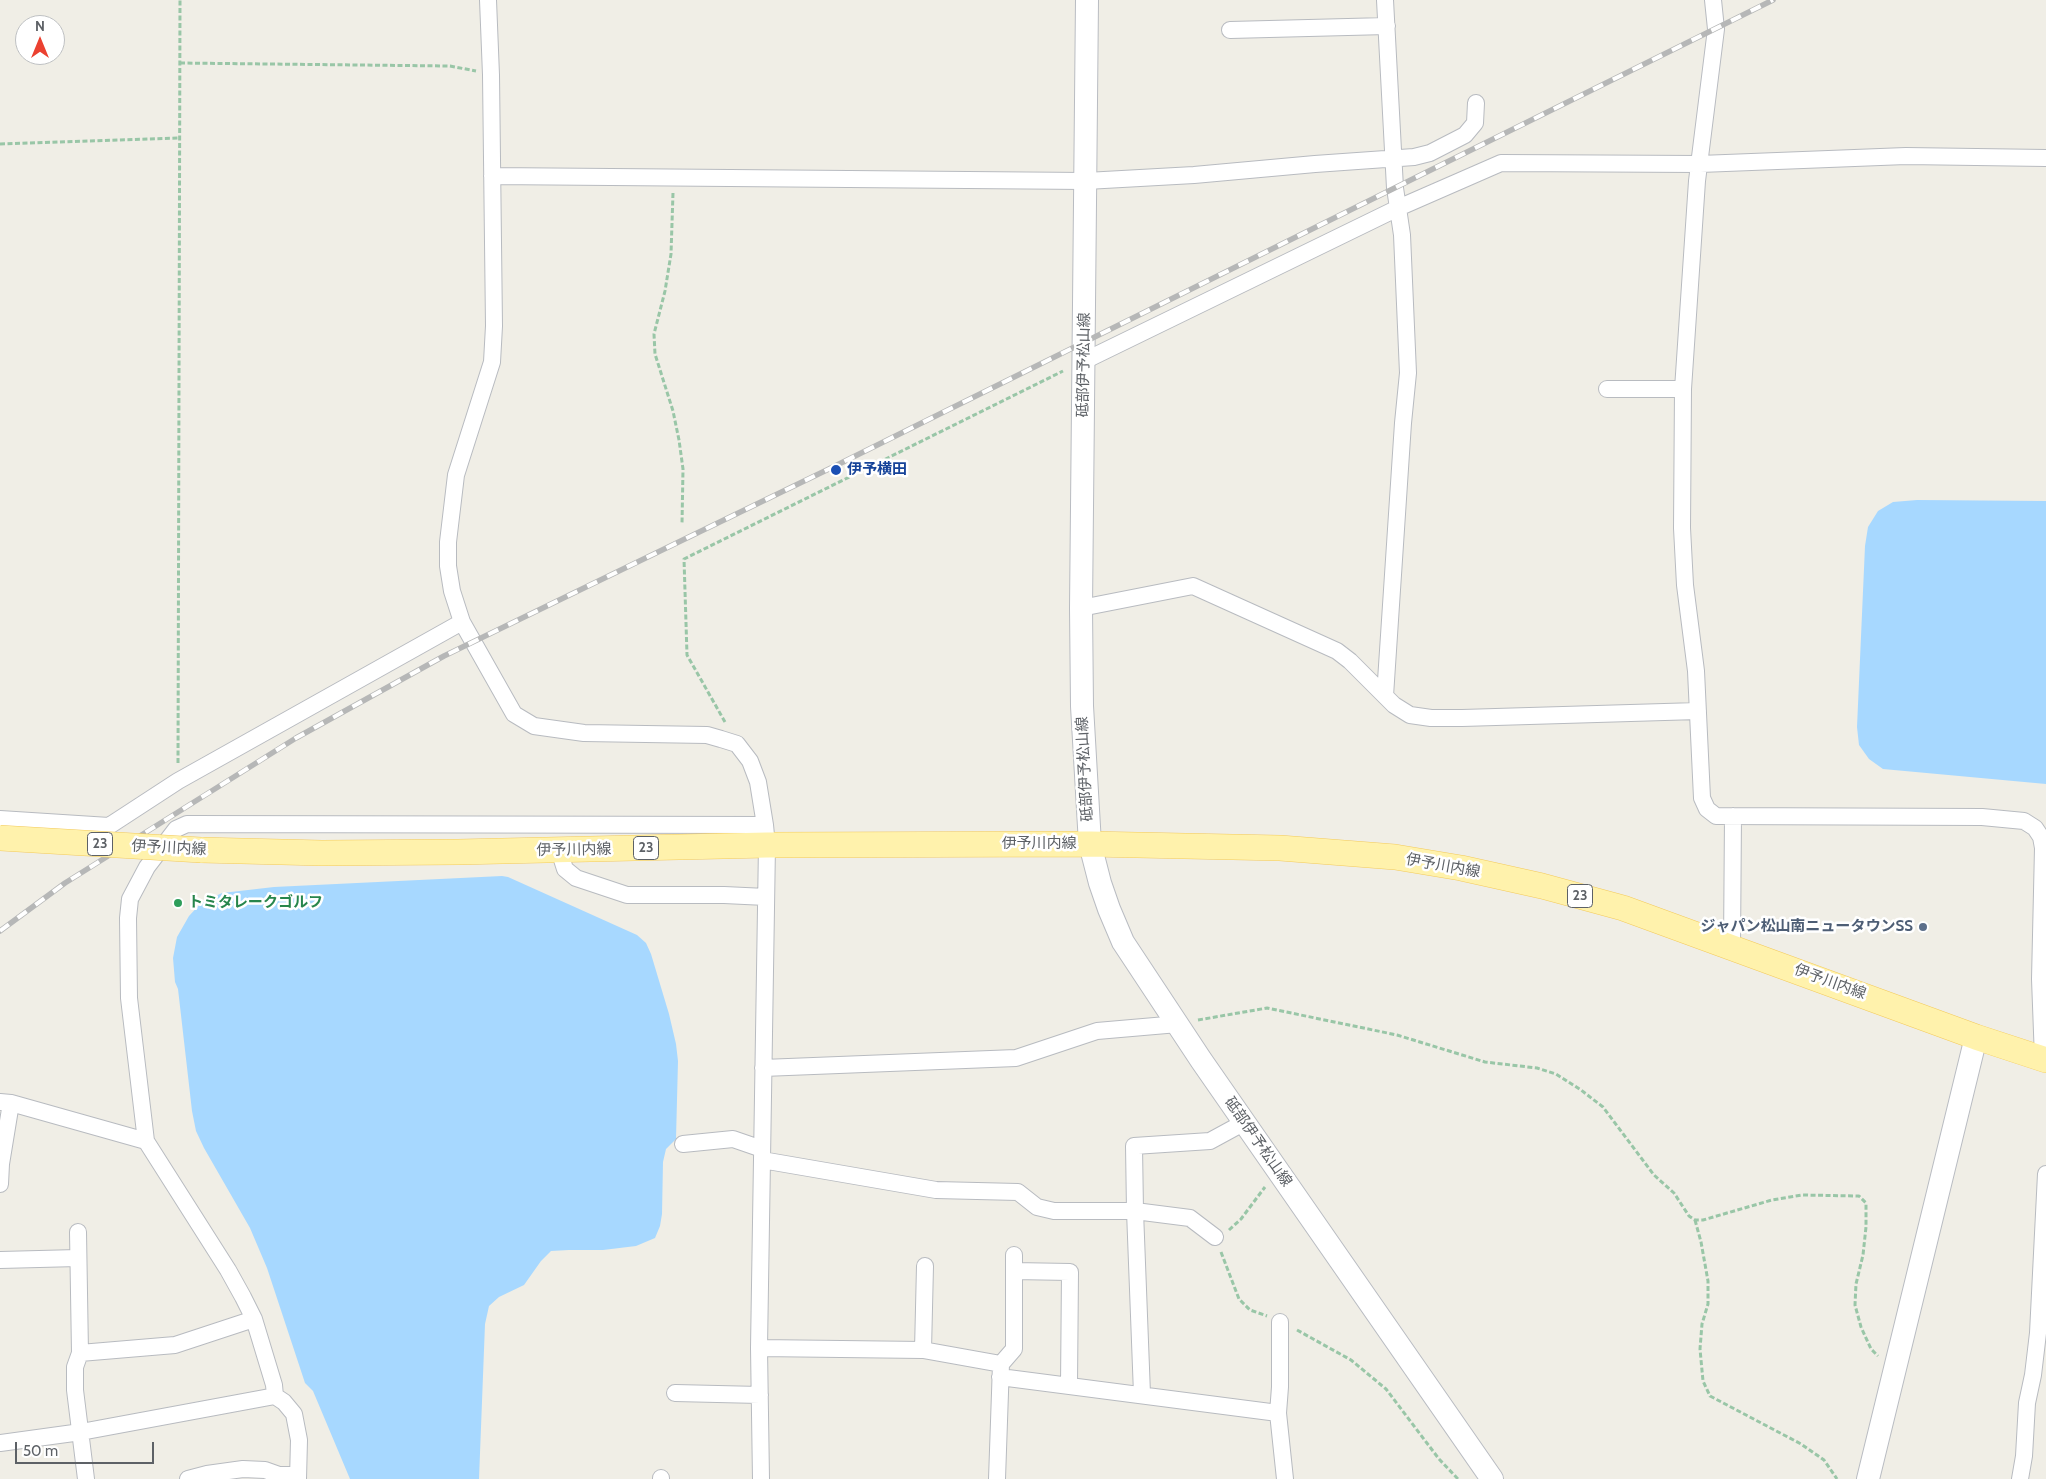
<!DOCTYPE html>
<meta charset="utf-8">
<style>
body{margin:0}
#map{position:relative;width:2046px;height:1479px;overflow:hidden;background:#f0eee6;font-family:Cabin,sans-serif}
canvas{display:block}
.north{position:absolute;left:15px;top:15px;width:50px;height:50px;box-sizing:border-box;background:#fff;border:1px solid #bec0c2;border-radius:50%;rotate:0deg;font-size:14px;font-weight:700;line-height:20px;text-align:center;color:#5d6166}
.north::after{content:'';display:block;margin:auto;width:18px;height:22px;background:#eb4130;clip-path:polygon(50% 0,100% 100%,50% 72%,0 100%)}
.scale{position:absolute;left:15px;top:1442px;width:139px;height:22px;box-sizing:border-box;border:2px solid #5d6166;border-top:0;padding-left:6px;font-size:15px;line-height:18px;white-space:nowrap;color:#5d6166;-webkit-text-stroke:4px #fff;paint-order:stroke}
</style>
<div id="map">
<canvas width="2046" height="1479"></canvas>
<div class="north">N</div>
<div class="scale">50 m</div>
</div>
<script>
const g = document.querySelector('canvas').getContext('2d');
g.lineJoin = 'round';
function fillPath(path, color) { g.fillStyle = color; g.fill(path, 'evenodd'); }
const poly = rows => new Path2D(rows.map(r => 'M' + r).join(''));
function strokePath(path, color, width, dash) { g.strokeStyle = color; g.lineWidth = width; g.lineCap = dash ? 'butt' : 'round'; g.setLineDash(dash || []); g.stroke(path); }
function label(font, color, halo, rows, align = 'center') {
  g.font = font + ' Cabin,"Noto Sans JP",sans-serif'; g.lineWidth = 5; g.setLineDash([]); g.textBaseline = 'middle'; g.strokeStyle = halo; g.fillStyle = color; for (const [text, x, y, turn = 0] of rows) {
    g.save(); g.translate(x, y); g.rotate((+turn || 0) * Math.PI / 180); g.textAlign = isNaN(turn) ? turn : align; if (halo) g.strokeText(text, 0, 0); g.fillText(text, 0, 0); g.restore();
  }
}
fillPath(poly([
 [1917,500,2046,501,2046,784,1883,769,1869,759,1859,745,1857,727,1865,546,1868,527,1878,511,1893,502],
 [502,876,508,877,637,935,646,943,651,954,669,1014,676,1044,678,1061,676,1139,666,1149,663,1162,662,1214,660,1226,655,1238,636,1246,603,1250,569,1250,551,1251,541,1261,524,1285,499,1297,489,1306,485,1324,479,1479,350,1479,313,1391,305,1383,267,1268,250,1228,204,1148,196,1131,192,1111,178,989,175,982,173,958,177,937,189,916,201,903,222,893,274,887]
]), '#a7d8ff');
const street = poly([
 [488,0,491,75,494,326,492,362,456,475,448,542,448,566,452,591,462,622,514,714,534,726,584,733,707,735,721,739,737,744,750,761,758,782,765,825,767,845,759,1348,761,1479],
 [1713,0,1716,29,1697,181,1683,389,1682,528,1685,585,1696,671,1702,798,1707,809,1716,816,1982,817,2024,821,2035,828,2041,837,2043,848,2040,979,2043,1059],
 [1230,30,1387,26],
 [492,176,1086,181,1194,175,1315,164,1414,157,1430,153,1465,135,1475,123,1476,103],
 [1084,361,1398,208,1501,163,1700,164,1906,156,2046,158],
 [1607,389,1683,389],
 [1081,608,1193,586,1337,651,1350,661,1394,705,1410,715,1431,718,1462,718,1698,711],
 [1385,696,1403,423,1408,373,1402,235,1395,188,1385,0],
 [0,819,109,826,178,781,462,622],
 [559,850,565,869,576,878,627,895,724,895,766,897],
 [1732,946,1733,816],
 [763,1068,1016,1058,1097,1031,1178,1024],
 [0,1102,11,1103,146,1141],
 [683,1144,733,1139,762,1149],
 [762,1160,936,1190,1018,1192,1037,1207,1054,1211,1135,1211,1190,1218,1215,1237],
 [0,1184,1,1164,11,1103],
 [78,1232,80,1353],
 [0,1260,78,1258],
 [1014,1271,1070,1272,1069,1385],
 [759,1348,923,1350,1001,1364,997,1479],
 [923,1350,925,1266],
 [1001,1364,1014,1349,1014,1255],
 [1000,1377,1278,1413,1285,1479],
 [675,1393,760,1395],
 [1142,1394,1135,1211,1134,1146,1210,1141,1245,1122],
 [275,1396,274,1385,254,1319,243,1297,228,1270,146,1141,129,998,128,918,130,899,147,867,176,829,187,824,765,825],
 [1278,1413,1280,1387,1280,1322],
 [0,1443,81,1432,275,1396,284,1402,294,1414,299,1440,298,1479],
 [661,1478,661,1479],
 [86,1479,75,1390,75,1367,80,1353,175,1345,254,1319],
 [188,1479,207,1474,243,1469,265,1470,279,1475,298,1475],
 [2020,1479,2024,1456,2027,1403,2033,1375,2038,1333,2046,1174]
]);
const secondary = poly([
 [1087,0,1081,608,1082,706,1090,844,1100,883,1109,909,1123,942,1201,1060,1492,1479],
 [1868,1479,1976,1037]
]);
const primary = poly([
 [201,850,322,853,458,852,767,845,1090,844,1280,848,1395,857,1461,868,1542,886,1623,908,1976,1037,2046,1060]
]);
strokePath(street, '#b8bbc0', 18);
strokePath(secondary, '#b9bcc2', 24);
strokePath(primary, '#f3ca5c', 26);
strokePath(poly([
 [180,63,450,66,476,71],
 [0,144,179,138],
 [673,193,671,254,665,291,654,334,655,354,673,411,679,440,683,469,682,524],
 [725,722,687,655,684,559,1063,371],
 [178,763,180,0],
 [1198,1020,1267,1008,1397,1035,1485,1062,1537,1068,1556,1074,1581,1090,1603,1107,1654,1175,1674,1193,1689,1216,1695,1220,1703,1220,1772,1200,1802,1195,1859,1196,1866,1203,1866,1227,1863,1255,1856,1284,1855,1305,1861,1327,1871,1349,1878,1356],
 [1695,1220,1701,1242,1708,1281,1708,1304,1702,1324,1700,1349,1703,1381,1710,1396,1801,1444,1824,1460,1837,1479],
 [1229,1230,1241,1219,1265,1187],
 [1221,1252,1239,1299,1250,1310,1267,1316],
 [1297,1330,1351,1360,1386,1389,1439,1459,1458,1479]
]), '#99c6a7', 3, [5, 2.5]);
strokePath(street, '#fff', 16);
strokePath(secondary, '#fff', 22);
strokePath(primary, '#fff2ac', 25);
const rail = poly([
 [0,931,65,883,296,738,444,656,835,466,1773,0]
]);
strokePath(rail, '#b6b7b7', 5.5);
strokePath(rail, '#fff', 4, [11]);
const primaryBridge = poly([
 [0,838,201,850]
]);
strokePath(primaryBridge, '#f3ca5c', 26, []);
strokePath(primaryBridge, '#fff2ac', 25);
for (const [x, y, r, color] of [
 [836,470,6,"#1a4fb4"],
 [178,903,5,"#2e9e5b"],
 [1923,927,5,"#5c6f8a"]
]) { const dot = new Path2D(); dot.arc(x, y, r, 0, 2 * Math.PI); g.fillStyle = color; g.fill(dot); strokePath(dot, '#fff', 2); }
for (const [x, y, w] of [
 [100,844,25],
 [646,848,25],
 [1580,896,25]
]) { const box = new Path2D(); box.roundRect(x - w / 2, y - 11.5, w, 23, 4); g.fillStyle = '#fff'; g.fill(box); strokePath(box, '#5d6166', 1); }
label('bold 14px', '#5d6166', null, [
 ["23",100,844],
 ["23",646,848],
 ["23",1580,896]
]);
label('15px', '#5d6166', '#fff', [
 ["砥部伊予松山線",1084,365,-89],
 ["砥部伊予松山線",1085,769,-93],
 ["伊予川内線",1039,844],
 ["伊予川内線",169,848,3],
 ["伊予川内線",574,850,-1],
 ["伊予川内線",1443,866,10],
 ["伊予川内線",1830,982,20],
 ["砥部伊予松山線",1258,1142,55]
]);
label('bold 15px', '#164399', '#fff', [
 ["伊予横田",847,470]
], 'left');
label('bold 15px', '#27864d', '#fff', [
 ["トミタレークゴルフ",188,903]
], 'left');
label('bold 15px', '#4e5e75', '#fff', [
 ["ジャパン松山南ニュータウンSS",1913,927]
], 'right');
</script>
